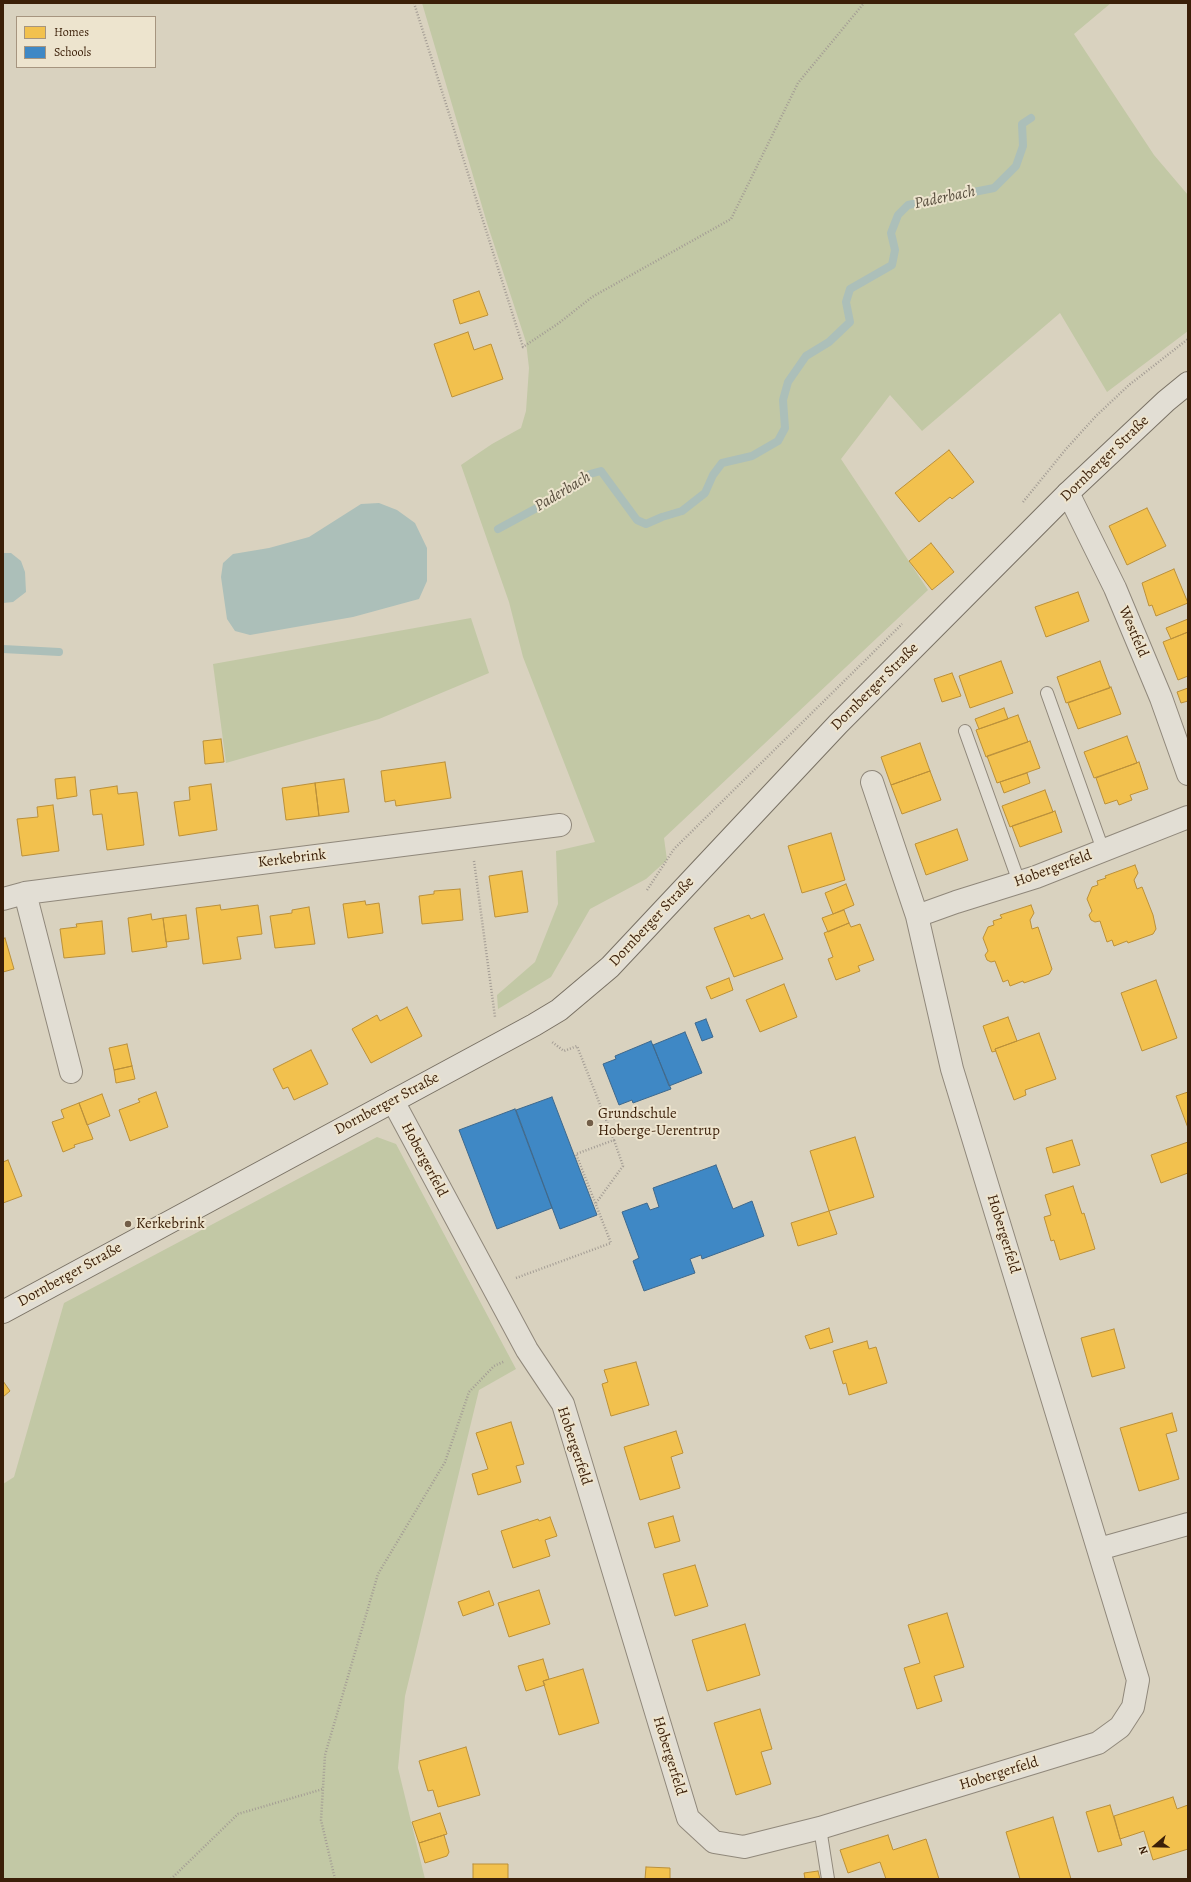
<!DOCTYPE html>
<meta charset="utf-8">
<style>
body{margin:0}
#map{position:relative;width:1191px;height:1882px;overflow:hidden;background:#d9d2bf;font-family:Alegreya,serif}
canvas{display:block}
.frame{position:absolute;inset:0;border:4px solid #3b1f08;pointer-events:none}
.legend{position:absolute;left:16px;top:16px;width:140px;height:52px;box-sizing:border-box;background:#ede4ce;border:1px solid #a6957f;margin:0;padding:5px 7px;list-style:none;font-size:12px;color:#3b1f08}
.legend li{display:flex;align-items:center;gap:8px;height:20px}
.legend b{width:20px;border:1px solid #a6957f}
.north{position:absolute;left:1135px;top:1826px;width:40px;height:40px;-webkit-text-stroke:3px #ede4ce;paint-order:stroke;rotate:250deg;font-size:11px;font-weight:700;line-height:16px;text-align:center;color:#3b1f08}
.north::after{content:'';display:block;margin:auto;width:14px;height:18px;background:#3b1f08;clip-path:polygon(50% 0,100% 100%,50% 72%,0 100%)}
</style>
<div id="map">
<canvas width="1191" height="1882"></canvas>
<div class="frame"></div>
<ul class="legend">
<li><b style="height:11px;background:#f2c14e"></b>Homes</li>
<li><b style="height:11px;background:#3f88c5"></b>Schools</li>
</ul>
<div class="north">N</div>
</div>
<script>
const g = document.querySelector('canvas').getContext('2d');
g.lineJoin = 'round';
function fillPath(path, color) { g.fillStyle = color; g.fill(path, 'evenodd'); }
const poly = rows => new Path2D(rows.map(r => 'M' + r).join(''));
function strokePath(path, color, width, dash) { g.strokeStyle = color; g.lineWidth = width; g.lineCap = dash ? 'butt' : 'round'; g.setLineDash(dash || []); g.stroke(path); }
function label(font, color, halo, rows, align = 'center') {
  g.font = font + ' Alegreya,serif'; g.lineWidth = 4; g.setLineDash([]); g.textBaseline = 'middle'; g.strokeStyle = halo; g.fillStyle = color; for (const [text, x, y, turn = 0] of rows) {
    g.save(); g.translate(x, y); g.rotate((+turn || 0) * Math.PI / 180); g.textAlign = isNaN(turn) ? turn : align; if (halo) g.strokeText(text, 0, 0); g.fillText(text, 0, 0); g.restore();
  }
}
fillPath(poly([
 [422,3,1111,3,1074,34,1154,155,1188,195,1188,331,1107,392,1060,313,922,431,890,395,841,459,928,590,664,838,667,860,646,879,590,909,551,977,498,1009,497,995,535,962,558,904,556,851,595,842,523,657,509,602,461,465,492,444,521,428,526,411,529,368,526,342,487,223],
 [471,618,489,673,379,719,226,763,213,664],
 [377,1137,396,1144,516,1369,479,1390,405,1696,398,1768,425,1879,3,1879,3,1484,14,1477,64,1303]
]), '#c2c8a5');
fillPath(poly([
 [379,503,397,510,415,523,427,548,427,581,419,599,353,617,250,635,235,631,227,619,221,577,223,563,233,554,269,548,309,537,361,504],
 [3,553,11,553,21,561,25,572,26,592,13,602,3,603]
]), '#acbfb9');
const homes = poly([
 [479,291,488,315,460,324,453,300,479,291],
 [468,332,474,350,491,344,503,379,452,397,434,344,468,332],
 [949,450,974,482,952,499,950,497,919,522,895,493,949,450],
 [1147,508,1166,546,1127,565,1109,526,1147,508],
 [931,543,954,572,932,590,909,561,931,543],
 [1174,569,1188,603,1156,616,1152,605,1149,606,1142,583,1174,569],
 [1078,592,1089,621,1046,637,1035,607,1078,592],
 [1188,619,1188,632,1171,639,1166,628,1188,619],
 [1188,632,1188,676,1178,680,1163,642,1188,632],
 [1001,661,1013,693,970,708,959,676,1001,661],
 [1100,661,1110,688,1066,703,1057,677,1100,661],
 [952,673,961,696,942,702,934,679,952,673],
 [1111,687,1121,714,1078,729,1068,703,1111,687],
 [1188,688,1188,701,1181,703,1177,692,1188,688],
 [1004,708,1008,719,979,729,975,719,1004,708],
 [1018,715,1028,742,986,757,976,730,1018,715],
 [1127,736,1137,763,1094,778,1084,752,1127,736],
 [221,739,224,762,205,764,203,741,221,739],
 [1030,741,1040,768,997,783,987,756,1030,741],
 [920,743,930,771,891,785,881,757,920,743],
 [445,762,451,798,396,806,395,800,385,802,381,771,445,762],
 [1139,762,1148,789,1130,795,1132,800,1119,805,1117,800,1105,804,1096,778,1139,762],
 [930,771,941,800,902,814,891,785,930,771],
 [1027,773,1030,783,1004,793,1000,782,1027,773],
 [75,777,77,796,57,799,55,779,75,777],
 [344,779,349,812,319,816,315,783,344,779],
 [315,783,319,816,286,820,282,788,315,783],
 [211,784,217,830,179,836,174,802,190,800,189,787,211,784],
 [117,786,118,794,137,792,144,845,107,850,102,814,93,815,90,790,117,786],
 [1045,790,1053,812,1010,827,1002,806,1045,790],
 [53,805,59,851,22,856,17,819,38,817,37,807,53,805],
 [1055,811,1062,832,1020,847,1012,826,1055,811],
 [957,829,968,860,926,875,915,844,957,829],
 [831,833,845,880,802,893,788,846,831,833],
 [1135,865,1138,873,1134,880,1137,889,1142,887,1153,915,1156,929,1153,934,1128,943,1127,941,1114,946,1112,940,1107,942,1100,921,1095,922,1091,920,1089,915,1092,911,1087,899,1092,887,1098,885,1097,881,1106,878,1105,876,1135,865],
 [522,871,528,912,495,917,489,876,522,871],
 [846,884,854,905,833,914,825,893,846,884],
 [460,889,463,920,422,924,419,896,434,894,434,891,460,889],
 [365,901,366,905,379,903,383,933,348,938,343,904,365,901],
 [220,905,221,910,258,905,262,934,237,937,241,959,203,964,196,908,220,905],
 [1031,905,1034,913,1030,920,1032,929,1038,927,1052,969,1049,974,1024,983,1023,981,1010,986,1008,980,1003,982,995,961,991,962,987,960,985,955,988,951,983,938,988,927,994,925,993,921,1002,918,1000,915,1031,905],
 [309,907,315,944,275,948,270,916,292,913,292,910,309,907],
 [844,910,849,923,828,932,822,918,844,910],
 [151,914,152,920,163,918,167,947,132,952,128,918,151,914],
 [764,914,783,959,734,977,714,928,749,915,751,919,764,914],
 [186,915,189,939,166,942,163,918,186,915],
 [102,921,105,954,64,958,60,929,77,927,76,924,102,921],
 [849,923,851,927,860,924,874,960,858,966,860,971,836,980,828,959,833,957,824,933,849,923],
 [5,938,14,969,3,972,3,939,5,938],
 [729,978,733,990,711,999,706,987,729,978],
 [1156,980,1177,1038,1142,1051,1121,993,1156,980],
 [784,984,797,1017,760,1032,746,1000,784,984],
 [407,1007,422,1036,371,1063,352,1029,377,1015,380,1021,407,1007],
 [1008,1017,1017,1041,995,1049,996,1051,992,1052,983,1026,1008,1017],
 [1039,1033,1056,1079,1025,1090,1026,1095,1014,1100,995,1049,1039,1033],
 [127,1044,132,1066,114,1070,109,1048,127,1044],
 [311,1050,328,1084,294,1100,288,1087,283,1089,273,1069,311,1050],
 [132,1066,135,1079,116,1083,114,1070,132,1066],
 [156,1092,168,1127,130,1141,119,1110,140,1102,138,1099,156,1092],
 [1188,1092,1188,1128,1176,1096,1188,1092],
 [102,1094,110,1116,87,1125,79,1103,102,1094],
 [79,1103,93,1139,74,1145,75,1147,63,1152,52,1122,64,1118,61,1110,79,1103],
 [855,1137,874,1197,829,1211,810,1151,855,1137],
 [1072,1140,1080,1165,1053,1173,1046,1148,1072,1140],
 [1188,1142,1188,1173,1161,1183,1151,1155,1188,1142],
 [8,1160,22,1196,3,1203,3,1162,8,1160],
 [1073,1186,1082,1214,1084,1213,1095,1249,1060,1260,1054,1240,1051,1241,1044,1217,1051,1215,1045,1195,1073,1186],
 [829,1211,837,1234,798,1246,791,1223,829,1211],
 [829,1328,833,1342,810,1349,805,1336,829,1328],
 [1114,1329,1125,1368,1092,1377,1081,1338,1114,1329],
 [867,1341,869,1349,876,1347,887,1383,849,1395,846,1383,843,1384,833,1351,867,1341],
 [636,1362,649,1405,611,1416,602,1384,608,1382,604,1370,636,1362],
 [3,1381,10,1391,3,1397,3,1381],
 [1172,1413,1177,1431,1166,1434,1179,1479,1139,1491,1120,1428,1172,1413],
 [511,1422,524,1464,516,1466,521,1482,478,1495,472,1474,488,1469,476,1433,511,1422],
 [676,1431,683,1453,671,1457,680,1488,640,1500,624,1447,676,1431],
 [673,1516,680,1541,655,1548,648,1523,673,1516],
 [550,1517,557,1536,545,1540,550,1556,513,1568,501,1531,538,1519,539,1521,550,1517],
 [695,1565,708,1606,675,1616,663,1574,695,1565],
 [539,1590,550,1624,509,1637,498,1603,539,1590],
 [489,1591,494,1605,463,1616,458,1602,489,1591],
 [947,1613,964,1667,934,1676,942,1701,917,1709,904,1668,920,1663,908,1625,947,1613],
 [745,1624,760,1675,707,1691,692,1640,745,1624],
 [543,1659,549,1679,543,1681,545,1685,526,1691,518,1666,543,1659],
 [583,1669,599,1723,559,1735,543,1681,583,1669],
 [760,1709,772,1749,761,1752,771,1784,736,1795,714,1723,760,1709],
 [466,1747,480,1795,438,1807,433,1790,428,1791,419,1761,466,1747],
 [1173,1797,1177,1809,1188,1805,1188,1849,1153,1860,1144,1831,1120,1839,1114,1816,1173,1797],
 [1110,1805,1122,1845,1098,1852,1086,1812,1110,1805],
 [440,1813,447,1834,419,1843,412,1822,440,1813],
 [1053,1817,1071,1879,1020,1879,1006,1832,1053,1817],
 [444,1835,449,1852,447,1856,425,1863,419,1843,444,1835],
 [888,1835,893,1850,926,1839,939,1879,886,1879,880,1862,848,1873,840,1850,888,1835],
 [473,1864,508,1864,508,1879,473,1879,473,1864],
 [646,1867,670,1868,670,1879,645,1879,646,1867],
 [818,1871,820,1879,805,1879,804,1873,818,1871]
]);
fillPath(homes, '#f2c14e');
strokePath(homes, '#bb9039', 1);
const schools = poly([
 [706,1019,713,1037,702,1041,695,1023,706,1019],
 [685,1032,702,1073,669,1086,653,1045,685,1032],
 [651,1041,671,1089,633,1103,632,1100,619,1105,603,1064,616,1059,615,1056,651,1041],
 [552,1097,597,1215,560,1229,516,1110,552,1097],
 [515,1109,552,1208,497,1229,459,1130,515,1109],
 [716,1165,733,1209,752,1201,764,1236,702,1259,701,1255,690,1259,695,1273,644,1291,633,1261,639,1258,622,1212,647,1203,650,1210,659,1207,653,1188,716,1165]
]);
fillPath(schools, '#3f88c5');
strokePath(schools, '#3e688c', 1);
strokePath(poly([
 [498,529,557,497,582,482,590,474,601,471,637,520,646,524,662,517,682,511,705,493,713,475,722,463,752,456,778,441,785,428,783,400,788,382,806,356,829,342,850,322,846,302,850,289,892,265,895,250,891,233,898,215,908,205,994,188,1016,166,1023,146,1022,124,1031,118],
 [3,649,59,652]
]), '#acbfb9', 8);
const lane = poly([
 [1047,693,1103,850],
 [965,731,1019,882],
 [820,1828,828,1879]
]);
const street = poly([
 [1068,493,1115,588,1161,698,1188,774],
 [25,893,71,1072],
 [3,899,25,893,560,825],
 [917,916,956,902,1036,877,1188,817],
 [393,1101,527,1350,563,1404,688,1818,714,1842,744,1847,820,1828,1098,1743,1120,1727,1133,1707,1138,1680,952,1069,917,916,872,782],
 [1099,1549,1188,1524]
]);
const secondary = poly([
 [3,1312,534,1025,559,1010,610,967,838,724,1068,493,1166,401,1188,383]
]);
strokePath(lane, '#90887b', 14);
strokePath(street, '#90887b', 24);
strokePath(secondary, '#797164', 24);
strokePath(poly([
 [414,3,523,347,559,323,592,297,731,219,798,83,864,3],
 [1023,502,1066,449,1096,416,1129,385,1188,339],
 [474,861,495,1017],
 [647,890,674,849,902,624],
 [596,1203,623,1166,614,1140],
 [516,1278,611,1243,576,1154,614,1140,577,1046,564,1051,552,1042],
 [171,1879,238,1814,323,1789],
 [335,1879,321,1820,325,1755,378,1574,445,1462,469,1392,494,1366,505,1361]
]), '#a39c94', 2.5, [1, 2]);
strokePath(lane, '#e2ded4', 12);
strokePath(street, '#e2ded4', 22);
strokePath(secondary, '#e2ded4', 22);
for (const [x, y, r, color] of [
 [590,1123,4,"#725e48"],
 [128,1224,4,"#725e48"]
]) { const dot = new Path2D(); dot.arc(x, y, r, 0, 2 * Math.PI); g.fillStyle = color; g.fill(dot); strokePath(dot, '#ede4ce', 1.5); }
label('15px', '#3b1f08', '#ede4ce', [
 ["Dornberger Straße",1105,459,-44],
 ["Westfeld",1133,632,67],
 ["Dornberger Straße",875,687,-45],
 ["Kerkebrink",292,859,-7],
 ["Hobergerfeld",1053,869,-20],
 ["Dornberger Straße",652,922,-47],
 ["Dornberger Straße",387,1104,-28],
 ["Hobergerfeld",424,1160,62],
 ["Hobergerfeld",1003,1234,73],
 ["Dornberger Straße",70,1275,-29],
 ["Hobergerfeld",574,1446,72],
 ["Hobergerfeld",669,1756,73],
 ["Hobergerfeld",999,1774,-17]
]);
label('15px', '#3b1f08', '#ede4ce', [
 ["Grundschule",598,1114],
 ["Hoberge-Uerentrup",598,1131],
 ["Kerkebrink",136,1224]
], 'left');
label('italic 16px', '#574d3d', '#ede4ce', [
 ["Paderbach",945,198,-12],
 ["Paderbach",563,492,-31]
]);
</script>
